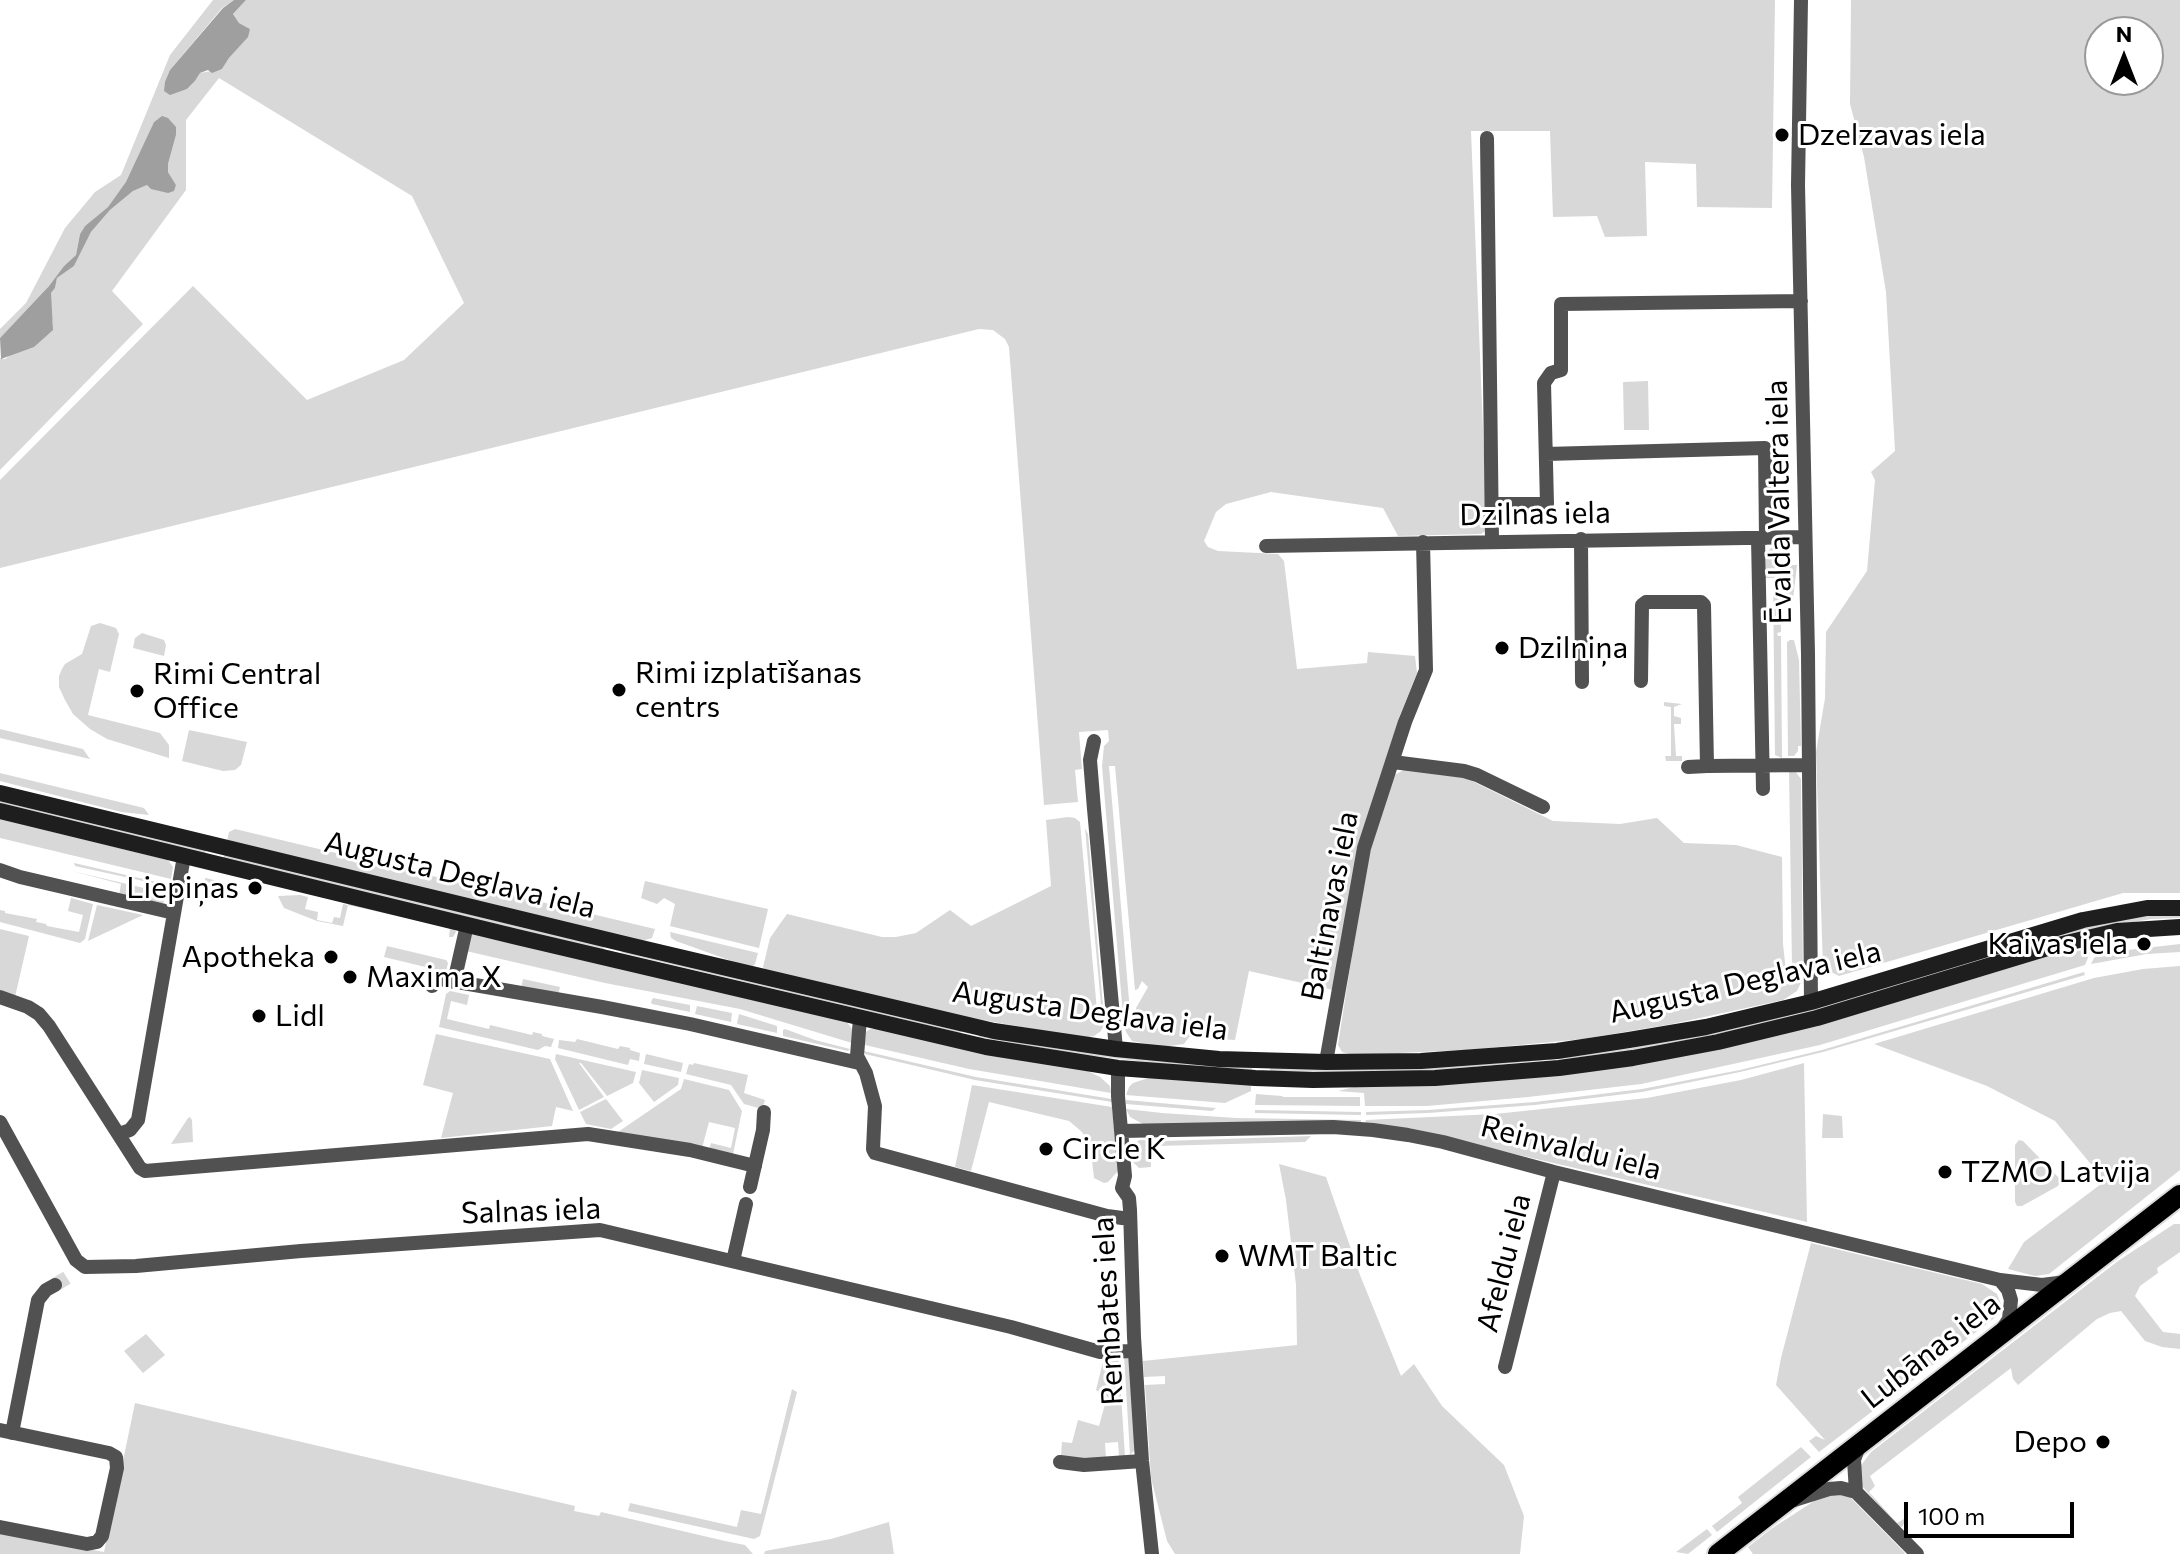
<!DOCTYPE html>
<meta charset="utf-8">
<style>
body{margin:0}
#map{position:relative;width:2180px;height:1554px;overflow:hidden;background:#fff;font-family:Commissioner,sans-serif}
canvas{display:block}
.north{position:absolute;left:2084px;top:16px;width:80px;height:80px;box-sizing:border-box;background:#fff;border:2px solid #999;border-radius:50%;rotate:0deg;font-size:22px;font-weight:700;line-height:32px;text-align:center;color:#000}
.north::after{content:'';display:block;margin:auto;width:28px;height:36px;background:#000;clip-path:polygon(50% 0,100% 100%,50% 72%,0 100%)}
.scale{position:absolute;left:1904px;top:1502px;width:170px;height:36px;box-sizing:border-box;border:4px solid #000;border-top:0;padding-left:10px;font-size:24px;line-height:28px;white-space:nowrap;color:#000;-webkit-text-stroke:6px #fff;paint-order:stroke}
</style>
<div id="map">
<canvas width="2180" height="1554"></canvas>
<div class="north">N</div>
<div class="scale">100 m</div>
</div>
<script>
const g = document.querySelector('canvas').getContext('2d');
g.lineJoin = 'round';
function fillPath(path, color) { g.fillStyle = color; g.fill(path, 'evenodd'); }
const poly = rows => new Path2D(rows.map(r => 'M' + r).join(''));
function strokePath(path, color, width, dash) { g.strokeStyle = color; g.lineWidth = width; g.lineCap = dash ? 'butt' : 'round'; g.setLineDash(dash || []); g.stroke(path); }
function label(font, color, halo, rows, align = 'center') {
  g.font = font + ' Commissioner,sans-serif'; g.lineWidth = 6; g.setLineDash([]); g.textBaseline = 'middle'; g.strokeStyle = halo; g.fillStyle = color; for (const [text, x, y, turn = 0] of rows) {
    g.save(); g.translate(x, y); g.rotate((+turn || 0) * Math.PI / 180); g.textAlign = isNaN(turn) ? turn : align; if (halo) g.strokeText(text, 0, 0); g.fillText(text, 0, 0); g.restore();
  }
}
fillPath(poly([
 [213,0,234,0,222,8,170,70,179,91,187,89,195,81,200,73,222,69,229,58,247,37,250,29,239,23,233,14,246,0,1775,0,1772,208,1697,207,1696,164,1645,162,1647,236,1605,237,1597,216,1553,217,1550,131,1471,131,1487,530,1481,534,1398,536,1383,508,1271,492,1226,504,1216,512,1204,541,1208,547,1218,551,1278,554,1284,561,1297,669,1367,663,1368,652,1415,656,1417,673,1400,715,1388,759,1333,990,1249,971,1235,1040,1189,1037,1184,1044,1162,1047,1132,1041,1126,1032,1123,1022,1137,1020,1136,1008,1148,987,1142,981,1138,989,1135,990,1115,766,1109,766,1130,1012,1128,1016,1123,1016,1102,766,1104,746,1109,741,1108,730,1079,732,1082,769,1075,770,1078,802,1044,805,1009,347,1005,339,993,330,979,329,0,568,0,480,193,286,307,400,404,360,464,303,412,196,219,78,186,120,186,190,112,291,143,324,0,470,0,358,5,359,53,324,51,316,51,293,55,288,57,278,74,266,91,232,110,210,133,191,147,185,160,191,174,189,176,185,168,172,168,164,176,135,176,127,160,118,154,122,127,182,108,207,85,226,80,234,76,255,64,266,49,286,0,338,0,329,26,303,65,228,95,192,121,175,170,55],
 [1851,0,2180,0,2180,893,2123,893,1839,976,1823,968,1816,752,1825,698,1826,632,1867,571,1875,480,1871,472,1895,451,1886,292,1864,157,1850,104],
 [2100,32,2148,32,2148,80,2100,80],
 [1648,381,1649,430,1624,430,1623,382],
 [1779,547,1779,578,1766,578,1766,554,1771,548],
 [1786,565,1797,565,1793,599,1785,596],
 [1773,581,1780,581,1781,632,1777,633,1778,636,1781,636,1782,758,1775,755],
 [100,623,116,628,119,634,110,672,99,669,88,715,160,733,169,745,169,758,107,739,90,729,73,714,65,700,59,687,59,676,62,669,65,664,82,654,91,626],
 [142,633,164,640,166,645,164,656,133,648,135,638],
 [1790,640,1794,640,1799,660,1801,746,1798,746,1798,751,1794,756,1788,756,1787,642],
 [1664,702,1682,704,1674,707,1674,716,1681,718,1681,724,1674,724,1676,756,1682,756,1682,761,1666,761,1665,756,1671,756,1671,707,1664,706],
 [0,729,83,749,90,759,0,738],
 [189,730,247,742,241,765,235,770,223,771,182,761],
 [1406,769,1462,776,1553,821,1620,824,1657,818,1684,843,1736,845,1782,857,1783,944,1786,971,1790,978,1802,980,1797,991,1783,1000,1672,1024,1583,1039,1467,1050,1353,1055,1342,1052,1338,1045,1369,845,1394,775],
 [1789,769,1795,771,1801,779,1803,973,1796,973,1792,967],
 [0,773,144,808,149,815,121,812,0,781],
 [0,796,206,850,205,855,0,805],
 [1068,817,1075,818,1080,822,1098,1022,1104,1024,1101,1031,1094,1036,1083,1038,966,1017,765,970,763,967,770,938,787,914,882,937,896,937,916,933,950,910,971,926,1051,886,1046,820],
 [0,819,168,860,173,867,171,879,0,838],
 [1085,828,1088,834,1104,1017,1102,1017],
 [235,829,655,929,652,938,642,941,227,841,229,832],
 [225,854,602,946,605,949,601,950,223,859],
 [74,863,165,884,166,886,75,866],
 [72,871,169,894,163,903,159,904,119,895,121,884],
 [205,878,206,878,240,887,228,894,205,888],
 [645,881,768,909,759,948,670,926,675,904,664,898,657,904,641,898],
 [300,895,308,897,305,909,318,912,317,920,332,923,334,917,340,918,343,904,348,905,348,903,453,927,456,932,453,937,449,937,450,928,348,905,343,926,317,921,284,908,278,896],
 [71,898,93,904,85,939,80,943,0,922,0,910,5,911,5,913,37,919,36,922,46,924,47,926,79,932,83,915,68,911],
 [97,905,143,915,88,941],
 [2150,915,2180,915,2180,918,2151,919,2093,929,1816,1013,1627,1053,1429,1071,1312,1073,1270,1071,1270,1067,1429,1066,1627,1049,1815,1009,2092,925],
 [0,929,29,936,15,997,0,992],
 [670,932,758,953,755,964,753,966,740,964,676,941,671,938],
 [474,933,847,1022,852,1029,852,1043,740,1009,605,983,466,951,470,936],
 [2180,944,2180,952,2147,954,2091,964,2094,958,2102,953],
 [387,946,446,960,448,963,446,972,384,957],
 [2103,947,2089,955,2085,965,1820,1045,1641,1084,1528,1097,1427,1106,1365,1106,1364,1093,1338,1091,1358,1086,1752,1041,1914,997,2051,955],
 [623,950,960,1029,962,1032,959,1033,623,953,621,951],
 [2180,966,2180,1170,2049,1274,2035,1276,2008,1269,2024,1242,2105,1181,2055,1121,1987,1086,1874,1044,2094,978,2143,969],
 [2084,972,2085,975,1823,1052,1740,1072,1642,1092,1535,1105,1428,1113,1366,1115,1366,1112,1428,1110,1535,1102,1642,1089,1740,1070,1822,1050],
 [523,979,560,987,558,995,521,989],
 [450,991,469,995,467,1005,451,1001,447,1019,489,1029,490,1025,532,1035,533,1032,542,1034,542,1036,554,1039,551,1047,545,1046,538,1050,439,1027,446,994],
 [653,998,690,1005,690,1012,652,1004,651,1002],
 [697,1006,732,1013,731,1022,695,1014],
 [739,1014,777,1026,777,1033,737,1024],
 [785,1029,815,1040,850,1049,848,1051,783,1036,783,1030],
 [870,1029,879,1029,1084,1069,1100,1077,1110,1086,1111,1093,969,1069,865,1045,863,1041,866,1032],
 [436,1034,550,1059,573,1111,556,1107,552,1126,441,1138,453,1093,423,1085],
 [978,1035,1252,1066,1252,1070,1161,1064,1071,1053,979,1037],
 [577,1039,618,1049,620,1046,630,1048,630,1050,640,1053,639,1061,630,1059,628,1065,558,1048,559,1040,575,1042],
 [864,1051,976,1077,1112,1099,1112,1102,975,1080,865,1054],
 [556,1054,636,1072,633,1083,607,1096,581,1063,579,1063,604,1097,579,1110,555,1059],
 [646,1054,683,1063,681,1072,644,1064],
 [694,1063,748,1075,744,1093,765,1100,762,1109,744,1104,731,1085,686,1074,689,1064,693,1065],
 [1804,1063,1807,1222,1489,1148,1365,1123,1366,1120,1495,1114,1647,1098,1741,1080],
 [642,1070,679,1078,678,1085,654,1102,639,1083],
 [1151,1077,1251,1085,1251,1091,1225,1103,1126,1095,1129,1087,1133,1083],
 [684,1079,729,1090,742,1111,733,1154,709,1150,711,1143,731,1148,735,1128,709,1122,702,1148,615,1134,681,1089],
 [972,1085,1112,1107,1118,1171,1108,1182,1104,1183,1094,1178,1090,1143,1081,1131,1069,1121,989,1102,971,1171,955,1167],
 [1256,1094,1282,1096,1283,1097,1360,1097,1360,1106,1255,1105],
 [606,1099,623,1121,611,1129,586,1124,580,1112],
 [1126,1100,1216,1108,1212,1111,1126,1104],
 [1126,1109,1162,1113,1236,1118,1361,1120,1361,1124,1143,1124,1130,1117],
 [1255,1110,1361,1112,1361,1115,1255,1113],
 [1823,1114,1842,1116,1843,1138,1822,1138],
 [188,1118,190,1117,192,1120,193,1142,171,1144],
 [1311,1136,1305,1142,1157,1146,1150,1151,1151,1167,1139,1168,1133,1162,1131,1154,1132,1147,1139,1140,1164,1141],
 [2019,1140,2023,1141,2059,1178,2060,1182,2058,1186,2022,1206,2017,1206,2015,1202,2015,1145],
 [1279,1164,1326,1177,1360,1275,1401,1376,1414,1364,1442,1406,1504,1465,1524,1516,1520,1554,1175,1554,1167,1541,1151,1478,1145,1385,1165,1384,1165,1376,1144,1377,1143,1361,1297,1345,1296,1285,1286,1200],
 [2174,1224,2180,1224,2180,1252,2157,1268,2158,1273,2140,1286,2135,1296,2163,1332,2180,1334,2180,1349,2162,1347,2145,1341,2121,1311,2110,1313,2097,1319,2018,1385,2013,1379,2011,1368,1870,1476,1875,1486,1869,1492,1897,1523,1904,1519,1905,1522,1902,1527,1897,1526,1863,1487,1860,1480,1859,1468,1871,1452,2118,1261],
 [1811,1243,1982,1284,1997,1294,2001,1304,1997,1316,1819,1452,1809,1441,1816,1436,1825,1440,1776,1385,1781,1358],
 [146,1334,165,1355,143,1373,124,1351],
 [1124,1355,1130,1358,1136,1449,1130,1455],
 [1104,1358,1118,1359,1119,1362,1125,1457,1119,1457,1118,1442,1105,1443,1106,1458,1088,1459,1061,1456,1062,1442,1072,1443,1078,1420,1099,1426,1107,1397,1096,1390],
 [792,1389,797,1392,760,1536,754,1539,628,1511,630,1503,737,1527,741,1510,761,1514],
 [135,1403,575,1506,574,1511,599,1516,601,1512,725,1541,745,1545,753,1554,0,1554,0,1533,104,1552],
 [1801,1447,1811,1457,1717,1532,1712,1526,1742,1503,1738,1497],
 [1846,1493,1905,1553,1904,1554,1753,1554,1748,1547,1771,1529,1825,1494],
 [889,1522,894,1554,764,1554,765,1551,831,1539],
 [1707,1529,1712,1535,1688,1554,1676,1552]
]), '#d8d8d8');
fillPath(poly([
 [234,0,246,0,233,14,239,23,250,29,248,37,229,58,222,69,212,73,208,70,200,73,195,81,187,89,170,95,164,91,165,82,170,70,223,8],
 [162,116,168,118,176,127,176,135,168,164,168,172,176,185,174,191,168,193,151,189,147,185,133,191,110,210,91,232,74,266,57,278,55,288,51,293,53,330,34,347,1,359,0,338,49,286,64,266,76,255,80,234,85,226,108,207,126,182,154,122]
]), '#9f9f9f');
strokePath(poly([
 [55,1285,71,1275]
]), '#d9d9d9', 14, [14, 7]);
const primary = poly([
 [1718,1554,2180,1195]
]);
strokePath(primary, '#dbdbdb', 24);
strokePath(poly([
 [1801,0,1798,185,1808,654,1811,1002],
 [1487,138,1492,541],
 [1546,454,1765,448,1766,538],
 [1492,504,1547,504,1544,383,1551,373,1561,370,1561,304,1801,301],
 [1758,538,1763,789],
 [1581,539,1582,682],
 [1266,546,1805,537],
 [1641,681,1642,605,1646,602,1701,602,1704,605,1707,766,1809,765],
 [1094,741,1090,760,1094,809,1116,1049],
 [1393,762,1464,771,1477,775,1543,807],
 [1688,767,1707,766],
 [0,870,20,877,174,913],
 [454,982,467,925],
 [432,986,436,980,440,979,602,1007,690,1024,859,1063],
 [0,997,28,1007,39,1014,49,1026,140,1168,145,1171,588,1134,690,1150,755,1166],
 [860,1018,857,1056,866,1073,875,1106,873,1149,875,1153,1107,1216,1130,1219],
 [1326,1062,1364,848,1405,722,1426,670,1423,542],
 [1118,1068,1118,1096,1125,1176,1122,1188,1129,1198,1130,1210,1134,1337,1142,1461,1152,1554],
 [0,1122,76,1260,85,1267,136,1266,301,1251,600,1230,1011,1327,1100,1352,1135,1351],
 [1121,1131,1333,1127,1373,1130,1408,1135,1443,1142,1554,1172,2000,1280,2042,1285,2066,1282],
 [119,1134,130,1130,138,1120,184,856],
 [750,1187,763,1130,764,1112],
 [733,1261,746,1204],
 [2000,1280,2008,1290,2011,1300,2009,1319,2002,1330],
 [1505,1367,1554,1172],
 [0,1430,109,1453,116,1457,117,1468,102,1536,97,1542,87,1544,0,1527],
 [12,1433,38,1300,46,1290,55,1285],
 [1060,1462,1084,1465,1142,1461],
 [1856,1492,1854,1460,1859,1446],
 [1791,1501,1829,1489,1841,1488,1856,1492,1917,1554]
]), '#515151', 14);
strokePath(poly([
 [0,793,633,946,994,1031,1116,1049,1219,1059,1326,1062,1421,1061,1557,1051,1629,1040,1706,1027,1811,1002,2083,920,2147,908,2180,908],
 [0,811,517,937,986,1047,1118,1068,1255,1078,1313,1080,1435,1078,1559,1068,1633,1058,1718,1042,1817,1018,2054,946,2117,931,2180,927]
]), '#1e1e1e', 16);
strokePath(primary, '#000', 20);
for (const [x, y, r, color] of [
 [1782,135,8,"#000"],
 [1502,648,8,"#000"],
 [619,690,8,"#000"],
 [137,691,8,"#000"],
 [255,888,8,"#000"],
 [2144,944,8,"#000"],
 [331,957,8,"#000"],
 [350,977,8,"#000"],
 [259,1016,8,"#000"],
 [1046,1149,8,"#000"],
 [1945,1172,8,"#000"],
 [1222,1256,8,"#000"],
 [2103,1442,8,"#000"]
]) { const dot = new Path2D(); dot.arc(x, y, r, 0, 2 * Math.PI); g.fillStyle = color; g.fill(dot); strokePath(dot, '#fff', 3); }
label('30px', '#000', '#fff', [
 ["Dzelzavas iela",1798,135],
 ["Dzilniņa",1518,648],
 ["Rimi izplatīšanas",635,673],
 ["centrs",635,707],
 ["Rimi Central",153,674],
 ["Office",153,708],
 ["Liepiņas",239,888,"right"],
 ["Kaivas iela",2128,944,"right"],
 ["Apotheka",315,957,"right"],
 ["Maxima X",366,977],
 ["Lidl",275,1016],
 ["Circle K",1062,1149],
 ["TZMO Latvija",1961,1172],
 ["WMT Baltic",1238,1256],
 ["Depo",2087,1442,"right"]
], 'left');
label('30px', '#000', '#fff', [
 ["Ēvalda Valtera iela",1779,502,-91],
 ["Dzilnas iela",1535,514,-1],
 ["Augusta Deglava iela",460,875,14],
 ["Baltinavas iela",1330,906,-79],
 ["Augusta Deglava iela",1745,982,-13],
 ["Augusta Deglava iela",1090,1011,8],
 ["Reinvaldu iela",1571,1148,14],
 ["Salnas iela",531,1211,-2],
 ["Afeldu iela",1504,1263,-76],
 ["Rembates iela",1108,1311,-93],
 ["Lubānas iela",1931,1351,-38]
]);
</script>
